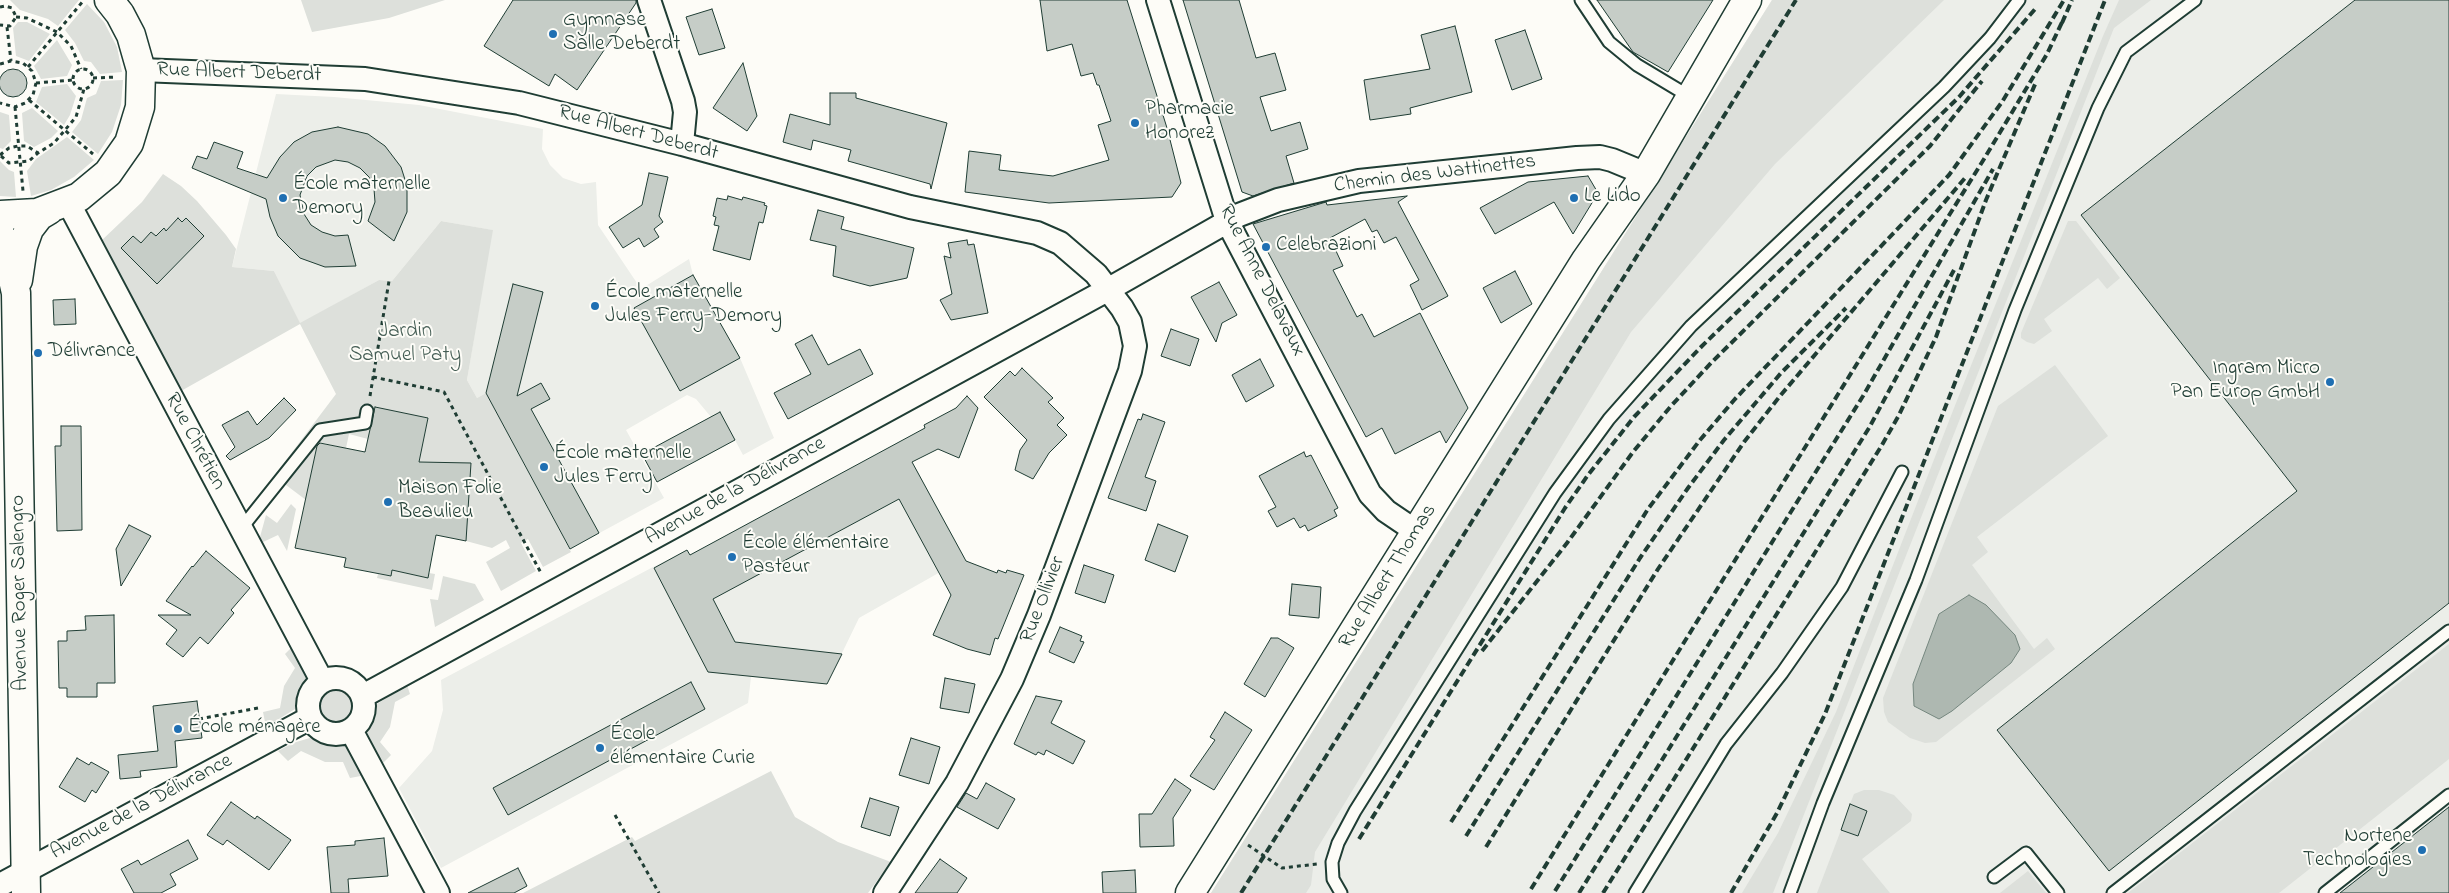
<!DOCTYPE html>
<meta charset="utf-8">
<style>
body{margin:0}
canvas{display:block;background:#fdfcf7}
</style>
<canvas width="2449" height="893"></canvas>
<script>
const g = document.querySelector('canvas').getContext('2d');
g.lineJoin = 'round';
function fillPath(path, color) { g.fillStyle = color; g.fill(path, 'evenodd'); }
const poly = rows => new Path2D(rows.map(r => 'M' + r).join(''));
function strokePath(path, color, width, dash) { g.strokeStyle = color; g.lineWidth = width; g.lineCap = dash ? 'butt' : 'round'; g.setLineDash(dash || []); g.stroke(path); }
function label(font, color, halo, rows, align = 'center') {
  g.font = font + ' "Indie Flower",sans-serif'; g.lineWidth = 4; g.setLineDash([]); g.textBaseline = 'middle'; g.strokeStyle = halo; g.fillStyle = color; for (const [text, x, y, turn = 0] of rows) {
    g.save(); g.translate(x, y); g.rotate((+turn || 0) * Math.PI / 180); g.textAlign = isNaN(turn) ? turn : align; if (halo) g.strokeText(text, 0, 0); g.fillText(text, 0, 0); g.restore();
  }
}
fillPath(poly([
 [1772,0,2449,0,2449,893,1211,893],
 [276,94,334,97,419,105,543,129,542,149,550,165,563,178,581,184,596,182,598,225,641,289,689,259,693,275,740,358,774,438,743,455,735,440,657,482,642,454,711,417,696,399,687,395,626,430,664,498,570,549,486,393,477,398,467,380,492,230,441,221,392,281,379,280,300,324,274,271,232,267],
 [901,441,965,558,859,618,827,684,751,677,748,703,441,868,399,788,432,751,443,710,441,680,653,567,687,550,690,555]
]), '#eceee9');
fillPath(poly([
 [10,0,79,0,58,26,48,19,20,10],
 [301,0,445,0,389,18,312,32],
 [1772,0,1944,0,1775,164,1631,332,1315,852,1311,885,1306,893,1211,893],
 [2119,0,2151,0,2114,28,1773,893,1742,893,1778,833,1836,712,1954,408,2103,36],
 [87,4,104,22,117,47,122,72,100,74,91,62,84,61,75,43,65,30],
 [18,22,27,22,50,34,29,61,16,56,13,28],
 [57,40,72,65,67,76,41,79,34,66],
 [123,80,121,105,112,132,98,154,72,132,81,120,87,98,96,94,101,81],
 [67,84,76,96,70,115,64,125,36,102,42,87],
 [32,108,58,131,51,138,34,147,24,141,22,113],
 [0,112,9,115,11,141,3,149,0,148],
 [67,137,94,160,74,177,51,190,31,196,27,171,36,159],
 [0,161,9,170,14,172,16,197,0,196],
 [163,174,181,186,197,201,226,235,236,249,232,267,274,271,300,323,379,280,392,281,441,221,493,230,467,380,477,398,486,393,571,552,543,567,528,539,521,543,536,571,501,591,486,562,510,548,506,540,492,548,466,541,440,466,419,462,428,418,375,407,368,439,349,434,346,448,318,442,306,500,274,476,336,394,300,324,181,391,101,241,142,202],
 [2068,221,2076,221,2120,278,2107,289,2098,278,2044,319,2052,331,2034,344,2027,342,2021,338,2021,333],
 [2055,365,2108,436,1977,537,1988,552,1972,565,2034,649,2047,638,2055,649,1936,742,1925,743,1910,738,1888,722,1884,712,1883,698,1998,406],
 [291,504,296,509,287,551,278,535,261,543,260,537,266,515,277,523],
 [392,570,427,578,429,573,435,574,432,590,377,578,378,574,391,576],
 [443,576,475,584,484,600,435,627,430,599,438,600],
 [2449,644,2449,759,2279,893,2128,893],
 [293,646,308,678,307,682,295,709,266,727,263,712,280,708,284,686,295,668,285,654],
 [407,685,410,694,395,702,390,727,380,742,391,755,380,766,367,737,368,727,377,704],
 '316 705a20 20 0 1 1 40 0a20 20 0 1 1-40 0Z',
 [313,737,346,746,366,775,350,778,343,762,325,762,301,751,288,761,278,751,293,743],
 [771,771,795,817,838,842,891,862,868,893,523,893,632,837,635,841],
 [1864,790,1879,790,1894,795,1912,814,1911,821,1862,859,1890,893,1817,893,1841,830,1858,836,1867,811,1850,804,1854,794],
 [2028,871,2046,893,2000,893]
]), '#dde0db');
const water = poly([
 [1969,595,1986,605,2015,635,2020,649,2011,663,1952,711,1939,719,1914,706,1913,684,1939,614,1969,595]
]);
fillPath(water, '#aeb8b1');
strokePath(water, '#75877f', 1);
const building = poly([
 [513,0,636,0,636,3,577,90,555,74,549,86,484,46,513,0],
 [1040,0,1127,0,1167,128,1181,183,1172,197,1049,203,965,192,969,151,1001,155,999,170,1053,176,1109,160,1098,125,1111,121,1099,85,1097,85,1093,73,1081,76,1072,44,1047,51,1040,0],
 [1183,0,1239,0,1256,58,1275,53,1286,90,1260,97,1271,131,1300,122,1308,149,1286,156,1294,183,1253,196,1242,192,1183,0],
 [1597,0,1713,0,1668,72,1633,52,1597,0],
 [2355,0,2449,0,2449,603,2109,871,1997,730,2297,491,2081,215,2355,0],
 [712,9,725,48,699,55,686,17,712,9],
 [1455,26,1472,92,1410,108,1411,114,1370,120,1364,80,1430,69,1421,35,1455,26],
 [1525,30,1542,79,1512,90,1495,40,1525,30],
 [743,63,757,116,747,131,713,108,743,63],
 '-1 83a14 14 0 1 1 28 0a14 14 0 1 1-28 0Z',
 [830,93,856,93,856,98,947,123,931,189,930,184,848,161,851,150,813,140,811,150,783,142,790,114,830,125,830,93],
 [338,127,368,134,385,146,401,167,407,186,407,212,394,241,368,221,375,202,374,189,369,177,360,168,348,162,335,160,316,167,307,176,300,195,304,214,311,225,322,232,335,236,348,235,356,266,325,267,300,258,278,236,270,217,266,199,192,168,197,156,207,159,214,142,243,152,237,168,267,178,280,157,294,142,312,132,338,127],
 [649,173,668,177,659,216,663,222,654,229,659,237,644,247,639,238,623,248,609,227,642,205,649,173],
 [1588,176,1598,193,1573,234,1554,202,1495,234,1480,208,1528,182,1588,176],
 [728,196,742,200,743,197,765,203,764,205,767,206,763,223,759,222,750,260,713,250,719,226,714,225,716,217,713,216,717,198,727,200,728,196],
 [1407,196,1398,202,1448,296,1422,310,1410,285,1419,280,1396,237,1384,243,1377,230,1372,232,1365,219,1330,238,1343,266,1333,270,1357,317,1362,314,1374,337,1420,313,1468,408,1446,443,1440,431,1395,454,1382,428,1366,437,1253,224,1326,202,1327,205,1407,196],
 [818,210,844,217,841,229,914,248,907,278,870,286,833,276,836,246,810,240,818,210],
 [178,218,182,222,186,218,204,236,157,284,121,248,133,236,141,243,151,232,156,236,164,228,166,231,178,218],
 [967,240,968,245,974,244,988,313,951,320,940,300,952,294,944,256,951,258,948,243,967,240],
 [1515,271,1532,304,1501,323,1483,288,1515,271],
 [693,275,740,358,680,391,634,308,693,275],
 [1219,282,1237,315,1222,323,1216,342,1191,297,1219,282],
 [513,284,543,292,517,396,541,383,550,399,531,409,599,533,570,549,486,393,513,284],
 [75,299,76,324,54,325,53,300,75,299],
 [1171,329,1199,339,1190,366,1161,356,1171,329],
 [812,335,828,365,860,349,873,374,788,419,774,393,811,374,795,344,812,335],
 [1260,359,1274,386,1246,402,1232,375,1260,359],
 [1022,368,1053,398,1048,402,1064,418,1057,425,1067,435,1049,453,1033,479,1015,470,1020,450,1027,440,984,397,1010,371,1015,376,1022,368],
 [967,396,978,408,959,458,938,449,912,462,966,561,997,573,998,570,1006,573,1007,570,1024,575,998,639,995,638,990,655,967,649,933,635,951,595,899,499,713,599,735,642,842,654,827,684,708,672,654,568,687,550,690,555,925,428,924,425,956,408,967,396],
 [284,398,296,410,269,438,230,460,226,456,235,447,222,425,248,411,257,425,284,398],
 [375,407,428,418,419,462,471,463,466,541,436,535,428,578,392,570,391,576,344,567,346,558,295,548,317,446,320,443,365,452,375,407],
 [720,412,735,440,657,482,642,454,720,412],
 [1143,414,1165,422,1145,477,1156,481,1146,511,1108,498,1138,419,1141,420,1143,414],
 [61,426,81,426,82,530,57,531,55,446,61,446,61,426],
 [1304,452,1306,457,1311,455,1338,508,1334,510,1337,516,1308,531,1305,525,1300,528,1294,518,1277,527,1268,511,1276,507,1259,476,1304,452],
 [1158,524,1188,536,1175,572,1145,560,1158,524],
 [129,525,151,536,121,586,116,549,129,525],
 [206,551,250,588,231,610,234,613,208,644,200,637,183,657,166,644,177,630,158,615,191,615,166,601,192,566,193,567,206,551],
 [1084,565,1114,575,1105,603,1075,593,1084,565],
 [1292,584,1321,587,1319,618,1289,615,1292,584],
 [114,615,115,683,97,683,97,697,67,697,67,688,59,688,58,641,67,641,67,631,86,630,85,616,114,615],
 [1060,627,1082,636,1080,641,1084,642,1074,663,1049,652,1060,627],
 [1271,638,1278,638,1294,648,1265,697,1244,684,1271,638],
 [945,678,975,684,969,713,940,708,945,678],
 [691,682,705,709,508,815,493,788,691,682],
 [1036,696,1062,701,1051,723,1085,741,1073,764,1046,750,1044,755,1038,752,1036,755,1014,744,1036,696],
 [197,701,202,738,175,741,177,767,140,771,141,777,120,779,118,755,158,751,153,706,197,701],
 [1225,712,1252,730,1214,790,1190,776,1215,740,1210,737,1225,712],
 [911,738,940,747,929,784,899,775,911,738],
 [77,758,89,765,91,762,109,772,96,793,92,790,85,802,59,787,77,758],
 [1175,779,1191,790,1173,818,1174,846,1140,847,1139,814,1152,814,1175,779],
 [986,783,1015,799,998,829,957,807,966,793,977,799,986,783],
 [870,798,899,807,890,836,861,827,870,798],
 [231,802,255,819,257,816,291,840,269,870,227,840,223,845,207,835,231,802],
 [1850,804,1867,811,1858,836,1841,830,1850,804],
 [2449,807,2449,893,2340,893,2449,807],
 [384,838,388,876,348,879,349,893,331,893,327,847,355,845,355,841,384,838],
 [188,840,198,859,170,874,176,885,161,893,134,893,121,869,138,860,141,865,188,840],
 [940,859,967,878,957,893,915,893,940,859],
 [518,868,527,886,514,893,468,893,518,868],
 [1135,870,1136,893,1103,893,1102,872,1135,870]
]);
fillPath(building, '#c6cdc7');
strokePath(building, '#1f3d34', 1);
const service = poly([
 [1581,0,1609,42,1637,65,1692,98],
 [240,530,320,430,365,423,367,411],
 [1994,877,2026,853,2058,893],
 [1341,893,1333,879,1332,862,1338,843,1355,811,1555,493,1609,419,1691,326,1944,87,1990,38,2019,0],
 [1635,893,1726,744,1782,673,1842,587,1902,472],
 [1790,893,1823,803,1916,580,2015,310,2098,108,2126,52,2195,0],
 [2113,893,2449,631],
 [2325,893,2449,795]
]);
const minor = poly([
 [649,0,683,101,685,112,682,144],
 [1158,0,1227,221,1370,494,1386,511,1417,532],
 [141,70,365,79,519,103,682,144,910,207,1037,233,1060,243,1096,274,1122,308,1130,322,1135,346,1130,371,1039,615,1012,679,957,783,885,893],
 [68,202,322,681],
 '308 706a28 28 0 1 1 56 0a28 28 0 1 1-56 0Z',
 [363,696,1109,289,1239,215,1278,200,1359,181,1577,158,1600,157,1612,160,1646,174],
 [351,730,438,893],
 [0,885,310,718]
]);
const tertiary = poly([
 [0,215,37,213,79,197,108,173,129,143,140,107,141,70,131,35,120,14,109,0],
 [0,234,5,245,16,293,26,893],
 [18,280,23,246,29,229,39,216,49,210],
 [1190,893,1586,260,1646,174,1747,0]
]);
strokePath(service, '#1f3d34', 15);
strokePath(minor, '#1f3d34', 26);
strokePath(tertiary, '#1f3d34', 31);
strokePath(poly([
 [0,7,5,6,12,8,16,17,10,26,0,25],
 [16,17,27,18,57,32,71,46,81,69],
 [7,27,11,61],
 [0,64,11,61,23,63,32,71,36,83,33,95,25,103,15,107,0,103],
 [28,67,84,0],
 '73 79a10 10 0 1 1 20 0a10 10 0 1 1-20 0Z',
 [93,78,116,77],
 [36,83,73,80],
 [29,100,93,154],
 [15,107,23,191],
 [0,155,9,148,18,146,27,146,38,153,54,143,76,117,84,89],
 [1,156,9,163,29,161,38,153],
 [373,377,444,392,541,573],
 [370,396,389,281],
 [199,719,258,708],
 [615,815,659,893],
 [1248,845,1282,868,1317,864]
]), '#1f3d34', 3, [4, 4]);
strokePath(service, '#fdfcf7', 11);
strokePath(minor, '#fdfcf7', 22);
strokePath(tertiary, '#fdfcf7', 28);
strokePath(poly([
 [2062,23,2072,0],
 [1482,651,1567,543,1633,452,1671,406,1711,363,1930,146,1982,81],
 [1451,822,1648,509,1700,440,1735,399,1949,175,2002,102,2064,0],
 [1466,836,1640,558,1688,488,1724,440,1781,373,1846,308],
 [1359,839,1565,508,1588,475,1634,417,1702,346,1959,97,2036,8],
 [1486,847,1658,569,1744,442,1780,396,1965,178],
 [1531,889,1984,159,2047,54,2065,16],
 [1555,891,1863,396,1993,169],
 [1241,893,1796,0],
 [1579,893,1869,428,1954,270],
 [1603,893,1882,445,1899,415,1936,337,1986,200,2036,82],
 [1731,893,1777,813,1825,714,2105,0]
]), '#1f3d34', 4, [8, 4]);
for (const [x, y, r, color] of [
 [553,34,5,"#1f6fb2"],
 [1135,123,5,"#1f6fb2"],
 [283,198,5,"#1f6fb2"],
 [1574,198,5,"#1f6fb2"],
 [1266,247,5,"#1f6fb2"],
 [595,306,5,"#1f6fb2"],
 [38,353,5,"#1f6fb2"],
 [2330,382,5,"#1f6fb2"],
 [544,467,5,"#1f6fb2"],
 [388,502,5,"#1f6fb2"],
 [732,557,5,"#1f6fb2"],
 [178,729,5,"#1f6fb2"],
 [600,748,5,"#1f6fb2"],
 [2422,850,5,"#1f6fb2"]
]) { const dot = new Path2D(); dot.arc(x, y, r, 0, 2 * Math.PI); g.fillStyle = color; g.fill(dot); strokePath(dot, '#fdfcf7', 2); }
label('21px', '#1f3d34', '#fdfcf7', [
 ["Gymnase",563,22],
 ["Salle Deberdt",563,46],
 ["Pharmacie",1145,111],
 ["Honorez",1145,135],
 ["École maternelle",293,186],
 ["Demory",293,210],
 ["Le Lido",1584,198],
 ["Celebrazioni",1276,247],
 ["École maternelle",605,294],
 ["Jules Ferry-Demory",605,318],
 ["Délivrance",48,353],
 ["Ingram Micro",2320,370,"right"],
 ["Pan Europ GmbH",2320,394,"right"],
 ["École maternelle",554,455],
 ["Jules Ferry",554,479],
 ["Maison Folie",398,490],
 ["Beaulieu",398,514],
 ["École élémentaire",742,545],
 ["Pasteur",742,569],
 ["École ménagère",188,729],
 ["École",610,736],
 ["élémentaire Curie",610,760],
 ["Nortene",2412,838,"right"],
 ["Technologies",2412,862,"right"]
], 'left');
label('21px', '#1f3d34', '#fdfcf7', [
 ["Rue Albert Deberdt",239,74,2],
 ["Rue Albert Deberdt",638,134,15],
 ["Chemin des Wattinettes",1435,175,-7],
 ["Rue Anne Delavaux",1261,281,63],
 ["Rue Chrétien",194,442,62],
 ["Avenue de la Délivrance",736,492,-29],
 ["Rue Albert Thomas",1389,577,-58],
 ["Avenue Roger Salengro",21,593,-91],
 ["Rue Ollivier",1044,600,-69],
 ["Avenue de la Délivrance",142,808,-28]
]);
label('21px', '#455e55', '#fdfcf7', [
 ["Jardin",405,333],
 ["Samuel Paty",405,357]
]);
</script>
